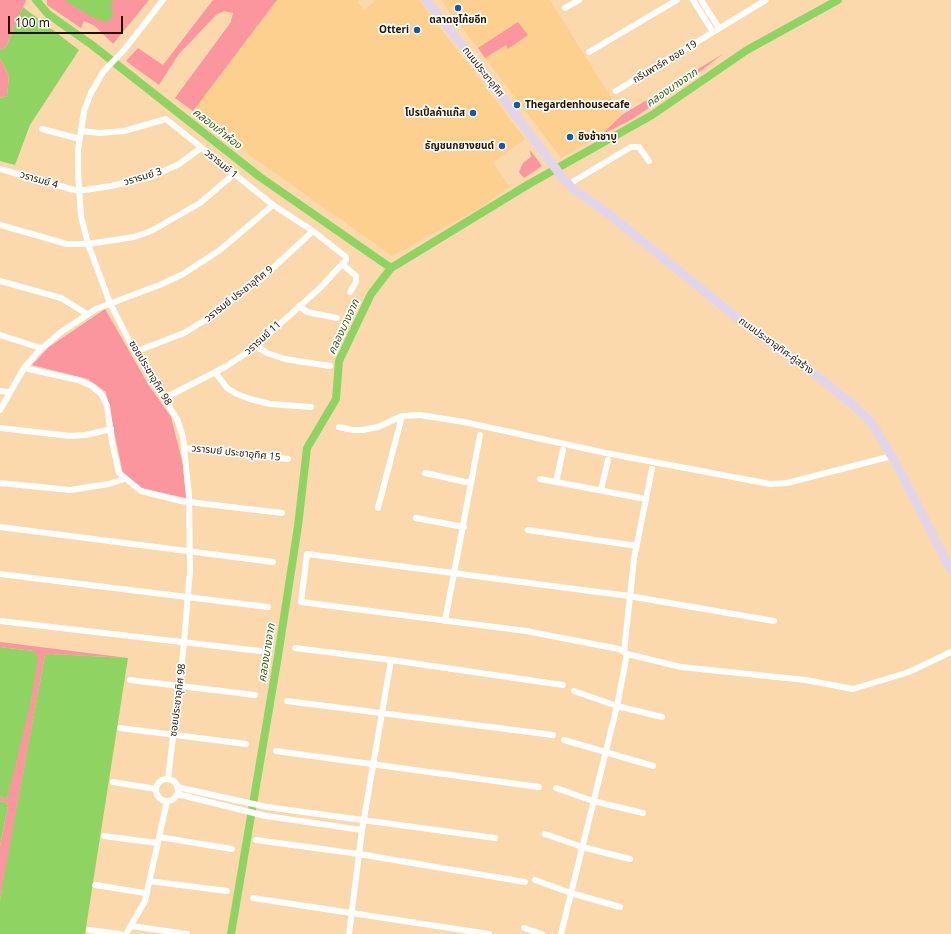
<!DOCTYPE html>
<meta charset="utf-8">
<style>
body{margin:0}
#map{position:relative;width:951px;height:934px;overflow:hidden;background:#fbd9ad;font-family:"Noto Sans",sans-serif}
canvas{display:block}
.scale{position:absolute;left:8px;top:16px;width:115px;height:18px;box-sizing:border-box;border:2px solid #221300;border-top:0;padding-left:5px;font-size:12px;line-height:14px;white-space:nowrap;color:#221300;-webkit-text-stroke:3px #fff;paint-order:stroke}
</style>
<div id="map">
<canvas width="951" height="934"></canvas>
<div class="scale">100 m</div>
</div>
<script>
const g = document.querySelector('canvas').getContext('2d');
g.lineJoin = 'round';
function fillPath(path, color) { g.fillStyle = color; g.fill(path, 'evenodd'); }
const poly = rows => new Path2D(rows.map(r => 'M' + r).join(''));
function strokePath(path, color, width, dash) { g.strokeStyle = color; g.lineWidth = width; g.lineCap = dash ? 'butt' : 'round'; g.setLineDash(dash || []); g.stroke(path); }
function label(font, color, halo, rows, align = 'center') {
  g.font = font + ' "Noto Sans","Noto Sans Thai",sans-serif'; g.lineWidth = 3.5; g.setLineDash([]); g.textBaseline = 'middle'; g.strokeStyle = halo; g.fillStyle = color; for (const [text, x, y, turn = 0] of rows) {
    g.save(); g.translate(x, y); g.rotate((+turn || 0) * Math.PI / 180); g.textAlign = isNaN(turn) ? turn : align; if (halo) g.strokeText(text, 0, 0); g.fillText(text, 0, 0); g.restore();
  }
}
fillPath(poly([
 [277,0,360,0,358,2,364,10,376,0,419,0,525,139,493,163,510,187,480,208,392,256,224,137,193,111],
 [441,0,550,0,622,115,601,135,561,158]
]), '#fed090');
fillPath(poly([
 [0,0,26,0,6,47,0,50],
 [47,0,149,0,113,44,95,26,84,21,81,28,47,5],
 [213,0,277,0,193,111,175,98,231,22,233,13,224,11,216,15,178,55,159,85,126,61,138,48,163,65],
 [518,22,528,35,508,49,506,45,485,58,478,48],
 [723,54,672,93,629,121,601,135,622,115],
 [0,58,9,76,7,96,0,98],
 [530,150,542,166,524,178,519,172,523,163,531,157],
 [105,309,148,384,171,417,183,465,186,498,141,488,123,474,106,392,88,379,32,365,49,347],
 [0,642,128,658,51,654,45,655,0,901,0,846,8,805,3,801,0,802,0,796,7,799,34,651,0,647]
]), '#fb959e');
fillPath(poly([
 [64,0,113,0,111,6,113,16,107,22,94,18],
 [23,7,79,50,30,125,15,165,0,161,0,98,7,96,9,76,0,58,0,50,6,47],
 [0,647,34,651,38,658,30,705,7,799,0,796],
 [51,654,128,658,85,934,0,934,0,901,4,876,45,655],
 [3,801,8,805,0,846,0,802]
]), '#8fd463');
strokePath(poly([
 [36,0,48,14,92,45,260,177,391,268],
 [231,934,278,656,298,526,307,448,336,399,339,361,371,294,391,268,529,184,652,115,747,50,838,0]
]), '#8fd463', 8);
strokePath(poly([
 [163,0,124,50,103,72,91,93,84,111,78,150,78,172,81,216,88,244,110,303,135,352,177,419,183,437,189,496,190,571,183,653,168,779],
 [693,0,713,32],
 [701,0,719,28],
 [565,8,579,0],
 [589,52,677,0],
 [616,91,766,0],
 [42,129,80,139],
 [81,131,100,133,124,131,166,119,273,205,313,231,346,257,346,260,320,288,251,350,225,367,165,398],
 [0,169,78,191,111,186,151,177,179,164,201,148],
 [569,184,631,147,639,147,649,161],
 [0,225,67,244,88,244,134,237,151,231,200,203,234,174],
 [342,264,356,276,356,282,350,292],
 [0,281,61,298,87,314],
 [299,306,307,312,337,318],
 [0,335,41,348],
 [256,346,267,353,285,359,330,366],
 [135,352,184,333,212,316,274,267,313,231],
 [24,368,78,380,92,386,102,395,107,406,112,442,119,473,141,491,181,501,282,513],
 [215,372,227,388,237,394,250,399,270,404,311,407],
 [0,391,8,392],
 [0,410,24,368,39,351,61,332,96,309,162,284,183,274,220,250,273,205],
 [339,427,352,430,363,430,378,427,402,416],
 [0,428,70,436,86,435,111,429],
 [184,448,288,459],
 [425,473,470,483],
 [540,479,646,499,634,559,624,652],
 [556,482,563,450],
 [0,483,70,490,109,484,124,479],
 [601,490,608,460],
 [646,499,652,469],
 [378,508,402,416,420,415,464,422,606,453,770,484,787,483,892,456],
 [416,518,464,527],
 [0,527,273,562],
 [528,530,637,546],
 [0,574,268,607],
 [0,621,260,651],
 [445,621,480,435],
 [774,621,629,596,307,554,301,602,526,631,619,649,627,654,681,667,806,680,853,689,909,672,951,652],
 [295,648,391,660,563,685],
 [130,680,255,695],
 [574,691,617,706,662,717],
 [287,701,553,735],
 [120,728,246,744],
 [564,740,653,766],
 [276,751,539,787],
 '156 790a11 11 0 1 1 22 0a11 11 0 1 1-22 0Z',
 [113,782,156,789],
 [177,787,267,807,495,838],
 [556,788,593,801,643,813],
 [177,794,266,816,362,830],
 [545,834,582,847,630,859],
 [104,836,157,843],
 [159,837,232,849],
 [256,840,359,854,525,882],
 [535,880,571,893,620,907],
 [149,881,227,891],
 [95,885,145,893],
 [253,898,489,934],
 [131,926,187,934],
 [524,928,542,934],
 [89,930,120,934],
 [126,934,145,901,167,801],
 [349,934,362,830,391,660],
 [561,934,617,706,627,654]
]), '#fff', 6);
strokePath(poly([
 [426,0,482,70,562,177,573,189,605,211,741,321,817,376,852,404,872,423,898,467,951,570]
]), '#e3d5e9', 9);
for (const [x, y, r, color] of [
 [458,8,4,"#105baa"],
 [417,30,4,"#105baa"],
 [517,105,4,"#105baa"],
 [473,113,4,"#105baa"],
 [570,137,4,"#105baa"],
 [502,146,4,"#105baa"]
]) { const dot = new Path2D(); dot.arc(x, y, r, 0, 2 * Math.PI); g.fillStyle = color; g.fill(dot); strokePath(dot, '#fff', 1.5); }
label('bold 10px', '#221300', '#fff', [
 ["ตลาดซุโก้ยอีท",458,20,"center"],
 ["Otteri",409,30],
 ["Thegardenhousecafe",525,105,"left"],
 ["โปรเปิ้ลค้าแก๊ส",465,113],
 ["ชิงช้าชาบู",578,137,"left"],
 ["ธัญชนกยางยนต์",494,146]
], 'right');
label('10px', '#221300', '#fff', [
 ["กรีนพาร์ค ซอย 19",665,62,-31],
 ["ถนนประชาอุทิศ",483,72,52],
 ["วรารมย์ 1",221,164,39],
 ["วรารมย์ 3",143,177,-17],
 ["วรารมย์ 4",39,180,16],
 ["วรารมย์ ประชาอุทิศ 9",239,294,-38],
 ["วรารมย์ 11",263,338,-42],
 ["ถนนประชาอุทิศ-คู่สร้าง",776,346,36],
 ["ซอยประชาอุทิศ 98",150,373,59],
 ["วรารมย์ ประชาอุทิศ 15",236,453,6],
 ["ซอยประชาอุทิศ 98",178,700,-83]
]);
label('italic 11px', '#325d0f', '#fff', [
 ["คลองบางจาก",672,88,-34],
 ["คลองเก้าห้อง",217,129,38],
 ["คลองบางจาก",344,327,-65],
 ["คลองบางจาก",267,653,-81]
]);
</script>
